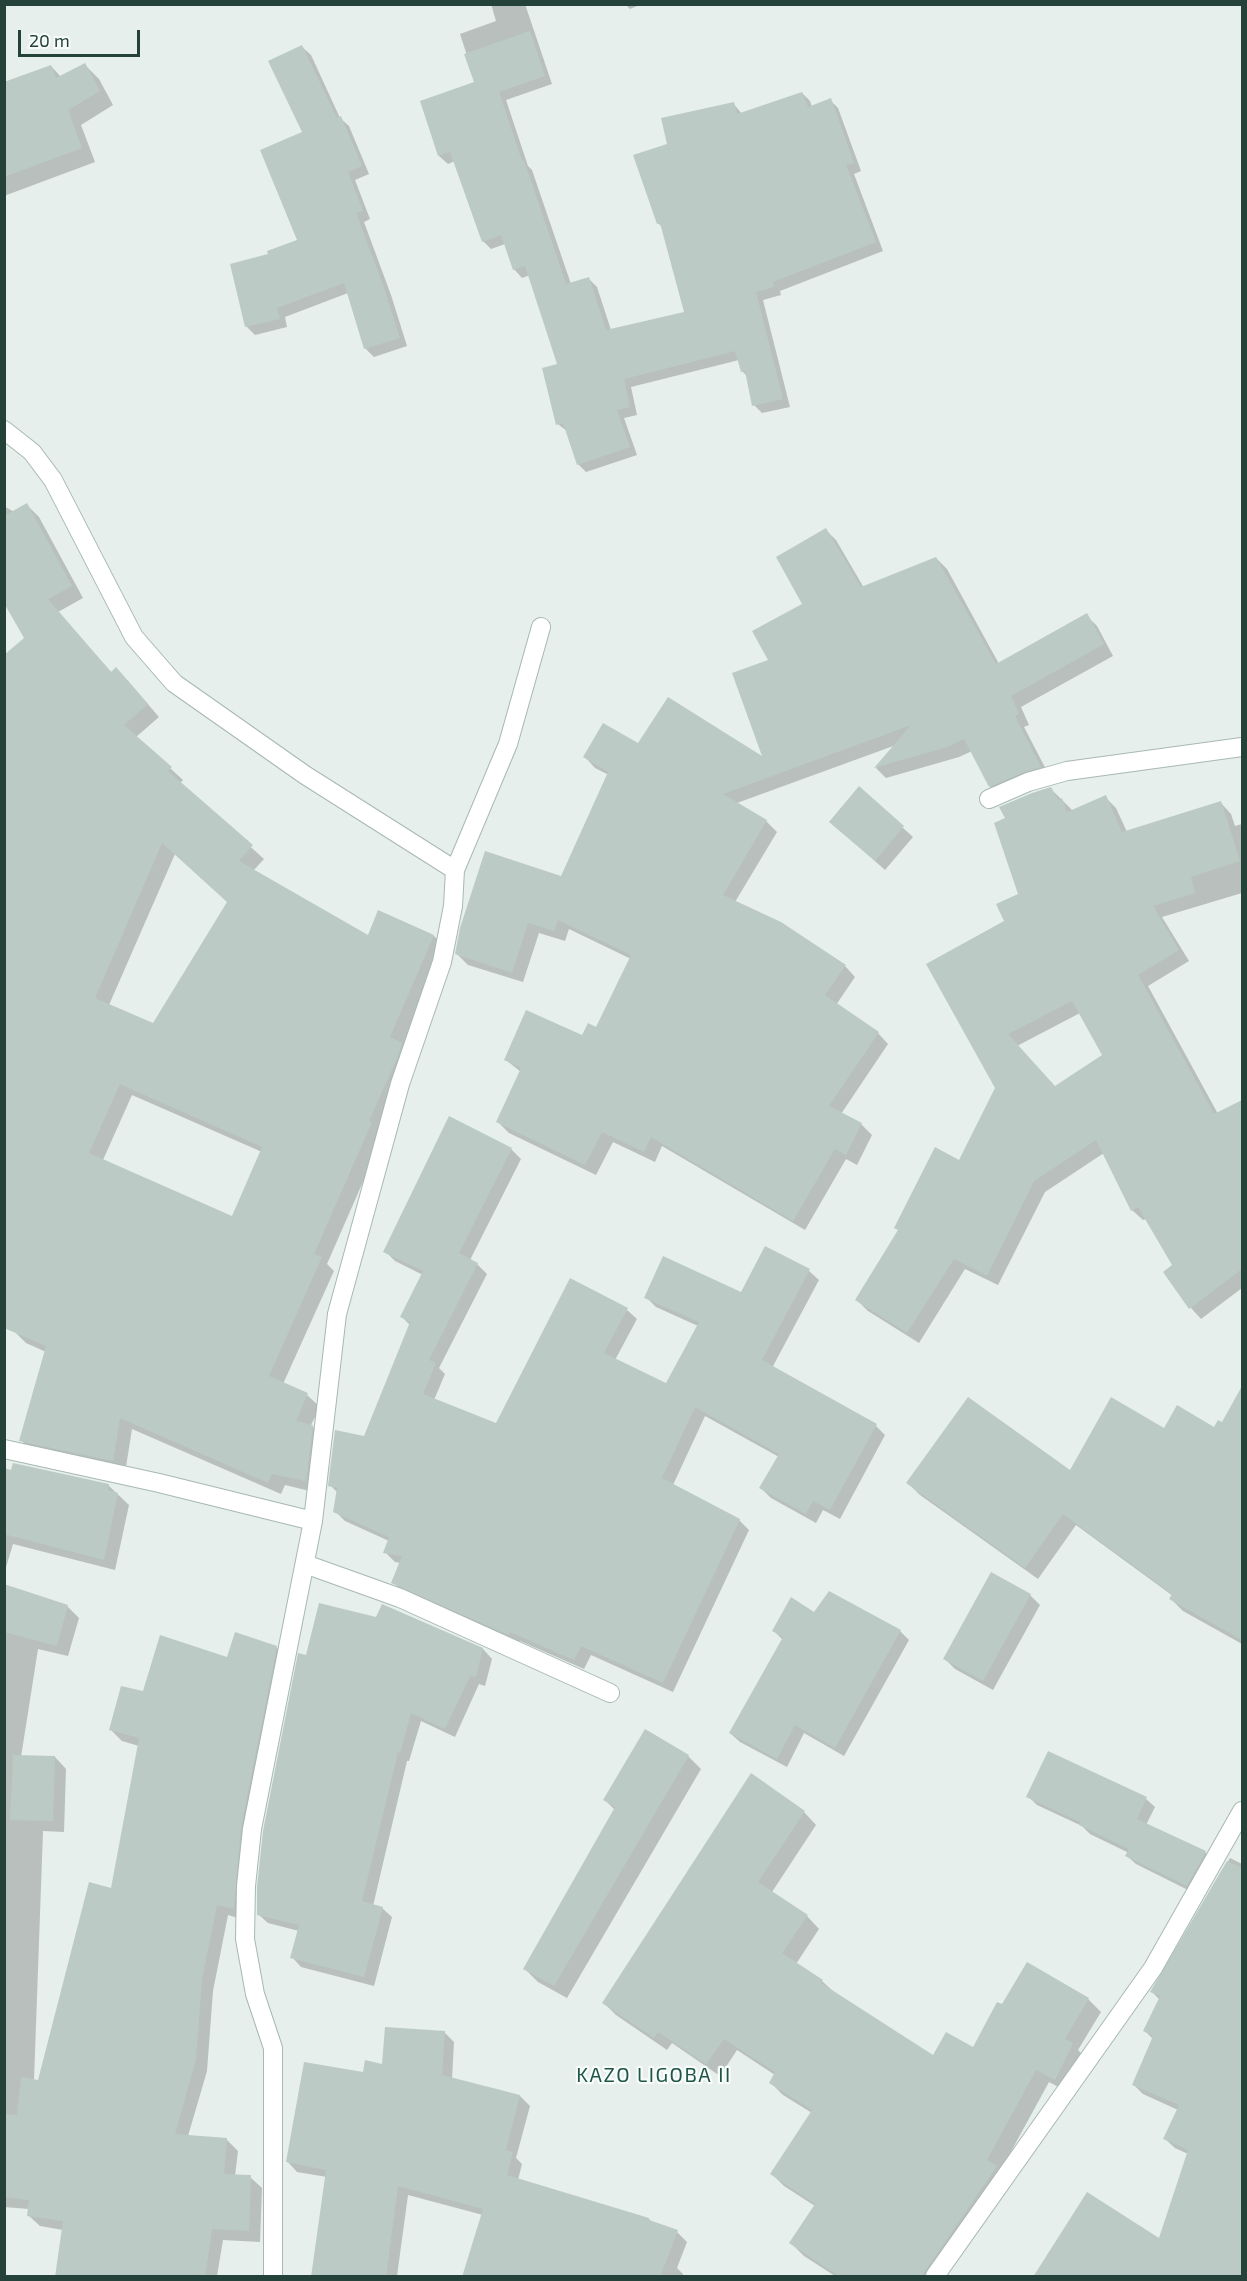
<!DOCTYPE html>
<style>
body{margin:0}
#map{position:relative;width:1247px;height:2281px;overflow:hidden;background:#e6efeb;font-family:"Exo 2",sans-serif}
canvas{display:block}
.frame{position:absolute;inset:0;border:6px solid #24423a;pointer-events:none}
.scale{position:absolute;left:18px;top:30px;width:122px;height:27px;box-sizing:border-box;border:3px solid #24423a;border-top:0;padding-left:8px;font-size:18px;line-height:21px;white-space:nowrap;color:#24423a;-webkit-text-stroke:4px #f7fbf9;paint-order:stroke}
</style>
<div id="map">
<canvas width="1247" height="2281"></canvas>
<div class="frame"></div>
<div class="scale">20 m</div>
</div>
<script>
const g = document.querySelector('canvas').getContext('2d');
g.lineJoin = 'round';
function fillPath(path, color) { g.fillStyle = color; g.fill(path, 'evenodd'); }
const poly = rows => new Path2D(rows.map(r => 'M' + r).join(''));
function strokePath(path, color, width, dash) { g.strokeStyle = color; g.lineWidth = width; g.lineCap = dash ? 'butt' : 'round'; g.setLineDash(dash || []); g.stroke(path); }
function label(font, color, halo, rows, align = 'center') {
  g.font = font + ' "Exo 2",sans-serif'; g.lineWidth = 4.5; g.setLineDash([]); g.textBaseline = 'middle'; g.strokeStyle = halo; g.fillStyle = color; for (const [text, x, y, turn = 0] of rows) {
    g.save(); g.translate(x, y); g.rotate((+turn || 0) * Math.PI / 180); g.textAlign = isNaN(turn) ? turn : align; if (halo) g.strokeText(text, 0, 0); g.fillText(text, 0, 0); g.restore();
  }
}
fillPath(poly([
 [491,4,525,4,552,84,506,100,528,166,532,170,571,284,589,279,597,287,611,330,686,313,662,227,658,223,669,145,733,103,742,114,802,93,810,101,812,107,830,100,838,108,861,171,854,174,883,251,780,291,781,295,763,300,790,407,762,413,754,405,747,376,742,371,739,360,631,387,637,415,624,418,637,455,586,472,578,464,568,432,558,424,559,365,530,275,522,278,514,269,505,244,491,249,483,241,455,161,448,164,439,156,476,83,460,34,496,21],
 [625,4,642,4,630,9],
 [302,47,311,55,340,118,349,126,369,174,355,180,370,219,364,222,391,295,407,346,374,357,365,348,348,293,285,317,287,327,255,335,247,327,232,265,270,255,299,241,304,133],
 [85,65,99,79,113,105,81,125,95,162,4,196,4,84,51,66,61,77],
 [27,505,39,517,83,598,58,612,112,673,128,681,159,717,136,737,183,780,180,783,264,859,253,871,369,937,379,912,434,936,446,948,403,1046,414,1056,383,1136,327,1264,334,1271,283,1384,307,1395,320,1407,311,1425,324,1439,318,1493,285,1485,281,1494,132,1429,125,1473,33,1453,21,1440,46,1352,26,1343,14,1331,26,639,4,600,4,506,14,512],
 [175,854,229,902,154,1025,109,1005],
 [132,1095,262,1152,233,1218,103,1160],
 [825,529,836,540,864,588,936,558,947,569,999,664,1086,615,1097,626,1113,656,1021,707,1029,725,1024,727,1050,777,1001,797,990,786,972,751,959,757,886,778,876,768,896,745,737,803,766,821,777,832,735,902,845,966,855,977,836,1005,878,1033,888,1044,841,1114,861,1124,872,1135,857,1165,846,1159,805,1230,662,1146,655,1162,613,1142,596,1175,509,1133,498,1122,521,1072,506,1060,583,1037,597,1029,631,959,569,929,565,941,539,933,523,982,468,965,457,954,561,878,609,775,595,768,585,757,639,745,765,760,770,661,805,604],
 [859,788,913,837,885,870,831,822],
 [1051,789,1073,811,1105,797,1116,808,1127,832,1221,803,1231,814,1235,826,1242,824,1242,893,1162,917,1189,961,1148,986,1218,1114,1242,1102,1242,1288,1201,1319,1191,1308,1165,1272,1174,1266,1146,1219,1143,1220,1132,1210,1104,1153,1045,1192,998,1285,965,1269,919,1343,868,1311,857,1300,959,1162,997,1088,1006,921,1020,895,1008,819],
 [1080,1013,1104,1055,1055,1088,1017,1046],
 [450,1118,511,1149,521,1159,470,1260,477,1264,487,1274,439,1368,445,1374,434,1400,497,1425,627,1310,637,1319,615,1360,667,1385,698,1326,656,1307,646,1297,742,1294,809,1271,819,1280,772,1368,876,1426,885,1435,840,1519,823,1510,816,1523,771,1498,761,1488,779,1457,705,1416,673,1485,739,1520,749,1530,673,1692,591,1655,584,1669,520,1641,519,1644,403,1592,393,1582,401,1563,395,1562,385,1552,389,1541,345,1521,335,1511,338,1493,330,1485,365,1438,411,1326,402,1317,423,1275,395,1261,385,1251],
 [1242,1389,1242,1644,1183,1611,1171,1599,1173,1596,1076,1525,1038,1579,920,1495,908,1483,1070,1472,1164,1430,1214,1429,1222,1424],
 [4,1470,108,1485,129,1505,115,1570,13,1544,4,1574],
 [4,1586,67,1606,79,1618,68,1656,38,1649,21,1757,55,1757,66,1769,64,1832,43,1831,34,2080,39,2081,112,1890,139,1746,122,1741,111,1730,144,1693,228,1659,276,1647,287,1658,245,1920,228,1915,213,1991,207,2071,188,2136,226,2139,238,2151,235,2176,250,2177,262,2188,260,2242,223,2240,217,2276,57,2276,63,2230,40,2226,28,2215,29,2209,4,2207],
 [1030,1595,1040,1605,993,1690,955,1669,945,1659],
 [774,1631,900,1631,909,1640,844,1756,804,1733,787,1767,740,1742,730,1733,783,1640],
 [483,1649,492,1659,485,1686,479,1684,455,1737,421,1721,409,1761,407,1761,373,1906,382,1908,392,1917,374,1986,301,1967,292,1957,299,1931,268,1923,258,1914,307,1657],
 [1049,1753,1146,1799,1155,1807,1146,1825,1205,1852,1214,1861,1196,1894,1136,1864,1127,1856,1129,1853,1090,1834,1082,1826,1037,1805,1028,1796],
 [688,1756,701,1769,567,1998,538,1982,525,1969,615,1810,605,1800],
 [804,1812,816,1825,772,1892,807,1916,819,1929,796,1964,822,1981,836,1994,934,2057,973,2049,1003,2006,1088,1999,1101,2012,1078,2050,1085,2057,1068,2092,1049,2082,943,2276,835,2276,804,2256,791,2243,815,2206,784,2186,772,2174,812,2113,783,2095,771,2083,775,2075,737,2050,720,2076,672,2043,667,2050,616,2015,604,2003],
 [1230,1858,1242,1864,1242,2276,1035,2276,1160,2240,1188,2154,1175,2148,1165,2139,1178,2110,1143,2094,1134,2085,1153,2039,1145,2031,1160,2000,1152,1992],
 [444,2032,454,2042,452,2079,520,2096,530,2106,516,2158,522,2164,518,2180,649,2219,653,2223,677,2232,687,2242,677,2268,683,2274,683,2276,464,2276,483,2215,408,2195,397,2276,312,2276,327,2177,297,2172,287,2161,364,2074]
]), '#0003');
fillPath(poly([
 [530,31,545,76,499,92,522,161,524,160,566,284,589,277,606,330,684,312,660,223,657,224,633,155,667,144,661,118,734,102,737,114,802,92,808,107,831,98,854,163,846,165,876,242,773,282,774,287,756,292,783,399,752,406,745,371,741,372,735,351,624,379,630,407,617,410,630,447,577,465,563,423,556,425,542,368,557,364,525,266,513,270,501,235,482,242,450,152,438,156,420,101,474,82,464,54],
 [302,45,337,118,341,116,362,166,348,172,363,211,356,213,383,285,400,338,364,349,344,283,277,308,280,319,245,327,230,264,268,254,267,251,297,240,260,150,302,132,268,61],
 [85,63,100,91,68,110,82,148,4,177,4,82,51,65,56,78],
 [27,503,72,586,48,599,111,672,116,667,148,704,124,725,172,767,168,771,253,845,239,861,368,935,378,910,434,935,390,1037,402,1043,398,1056,369,1121,372,1122,314,1254,322,1257,269,1376,308,1393,296,1421,313,1425,306,1481,272,1474,268,1483,120,1418,113,1461,19,1441,46,1346,4,1328,4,655,24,638,4,603,4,516],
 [162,843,227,902,153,1023,95,998],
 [120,1084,262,1147,232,1216,89,1153],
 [826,528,861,587,936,557,996,664,1087,613,1104,644,1011,696,1019,714,1015,716,1041,767,1024,772,989,787,964,739,947,747,874,768,911,725,723,794,767,820,723,895,781,922,846,965,825,995,879,1032,829,1106,862,1123,846,1155,835,1149,793,1221,651,1137,644,1152,602,1132,585,1165,496,1122,521,1068,504,1060,526,1010,582,1035,588,1023,596,1027,631,955,558,920,554,931,528,923,512,973,455,954,460,928,485,851,561,876,608,772,583,757,603,723,638,743,668,697,762,756,732,673,768,660,752,631,802,604,776,557],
 [859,786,904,826,875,861,829,822],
 [1051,787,1058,800,1062,798,1067,812,1106,795,1122,832,1221,801,1240,861,1191,877,1195,893,1153,906,1179,950,1138,975,1214,1114,1242,1100,1242,1269,1189,1309,1163,1272,1172,1265,1138,1207,1131,1211,1096,1140,1034,1181,987,1276,954,1259,907,1333,855,1300,898,1230,894,1228,935,1147,959,1160,995,1088,926,964,1004,921,996,904,1018,894,994,823,1005,818,999,807,1032,793],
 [1072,1001,1102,1055,1055,1086,1008,1034],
 [449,1116,512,1148,459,1253,478,1263,429,1360,436,1363,423,1394,496,1423,570,1278,628,1308,604,1353,666,1383,699,1322,644,1298,663,1256,741,1292,765,1246,810,1269,762,1360,877,1424,830,1510,813,1501,806,1514,759,1488,779,1454,695,1407,662,1478,740,1519,663,1683,581,1646,574,1660,510,1632,509,1635,391,1583,402,1556,383,1553,389,1537,333,1512,337,1488,328,1486,335,1430,364,1436,410,1322,400,1317,423,1271,383,1252],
 [1242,1386,1242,1640,1169,1599,1172,1594,1063,1514,1025,1568,906,1483,968,1397,1070,1470,1111,1397,1164,1428,1177,1405,1214,1427,1218,1420,1222,1422],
 [13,1463,109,1484,108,1490,118,1493,104,1560,4,1534,4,1468,11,1470],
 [991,1572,1031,1594,983,1681,943,1659],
 [4,1584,68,1605,57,1646,4,1632],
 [829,1591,901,1630,835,1748,795,1725,777,1759,729,1733,783,1637,772,1631,791,1597,814,1612],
 [319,1603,376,1617,382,1604,483,1648,476,1677,470,1676,445,1729,411,1713,400,1753,398,1752,362,1901,383,1907,364,1977,290,1958,299,1925,257,1915,257,1887,263,1831,298,1653,306,1655],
 [235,1632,277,1646,241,1827,234,1909,217,1905,202,1979,196,2059,175,2134,227,2138,224,2174,251,2175,249,2231,212,2229,205,2277,55,2277,63,2221,27,2216,29,2200,4,2197,4,2114,17,2115,21,2077,38,2080,89,1882,111,1888,139,1738,109,1730,121,1686,143,1691,160,1635,227,1657],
 [645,1729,689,1755,554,1986,523,1969,615,1807,603,1800],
 [1048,1751,1147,1797,1137,1819,1206,1851,1187,1886,1125,1856,1129,1849,1079,1825,1080,1822,1026,1797],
 [13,1755,55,1756,53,1821,10,1820],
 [751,1773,805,1811,758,1882,808,1915,782,1953,823,1980,821,1983,933,2055,946,2032,973,2047,997,2002,1002,2004,1027,1962,1089,1998,1065,2039,1073,2043,1055,2080,1036,2070,987,2160,997,2166,921,2277,840,2277,789,2243,815,2204,770,2174,812,2110,769,2083,775,2072,724,2039,706,2064,658,2032,654,2038,602,2003],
 [1227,1861,1242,1868,1242,2277,1033,2277,1087,2192,1159,2238,1188,2150,1163,2139,1179,2105,1132,2085,1153,2036,1143,2031,1160,1996,1150,1992],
 [385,2027,445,2031,442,2075,520,2095,506,2150,513,2152,507,2175,649,2218,649,2220,678,2230,660,2277,462,2277,483,2209,398,2186,386,2277,311,2277,326,2170,286,2162,304,2062,363,2072,365,2060,382,2064]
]), '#bbcac4');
const street = poly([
 [4,430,32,452,53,480,134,637,174,683,305,775,455,870,453,906,442,962,400,1084,337,1314,313,1521,252,1829,246,1886,245,1939,255,1994,273,2048,273,2276],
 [989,799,1028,782,1067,771,1242,747],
 [455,870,508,744,541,627],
 [4,1449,159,1483,313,1521],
 [305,1564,400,1598,610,1693],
 [935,2276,1153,1968,1242,1811]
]);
strokePath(street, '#a8b8b2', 20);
strokePath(street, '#fff', 18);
g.letterSpacing = '1.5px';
label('20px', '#1f5548', '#f7fbf9', [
 ["KAZO LIGOBA II",654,2075]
]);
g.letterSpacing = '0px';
</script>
